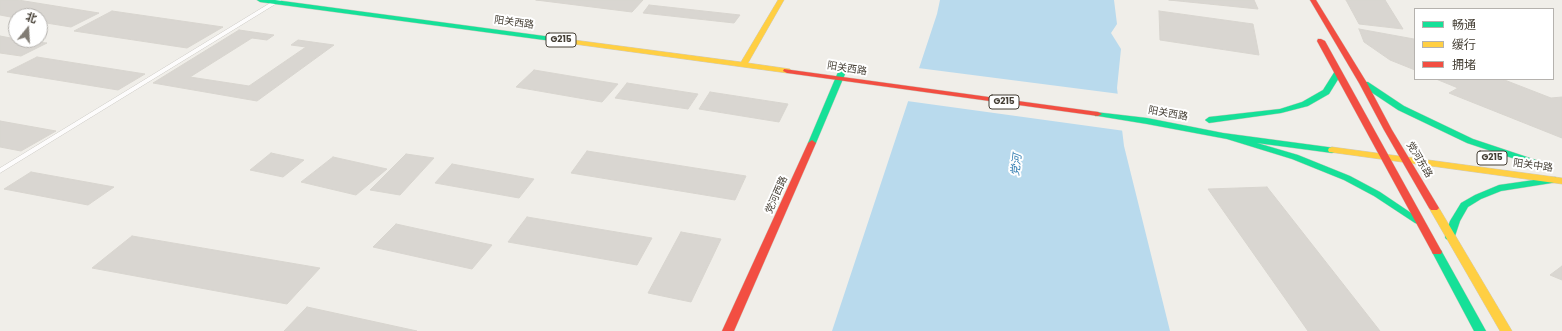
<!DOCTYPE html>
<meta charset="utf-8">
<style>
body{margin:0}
#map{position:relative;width:1562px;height:331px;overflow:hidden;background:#f0eee9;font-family:Poppins,"Noto Sans SC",sans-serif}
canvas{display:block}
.legend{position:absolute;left:1414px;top:8px;width:140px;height:72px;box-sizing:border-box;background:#fff;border:1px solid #b5b2ae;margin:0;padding:5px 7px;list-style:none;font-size:12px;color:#453f35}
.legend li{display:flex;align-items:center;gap:8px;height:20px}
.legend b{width:20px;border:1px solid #b5b2ae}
.north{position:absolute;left:8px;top:8px;width:40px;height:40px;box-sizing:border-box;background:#fff;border:1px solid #b5b2ae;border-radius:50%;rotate:18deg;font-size:11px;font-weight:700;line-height:16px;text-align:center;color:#453f35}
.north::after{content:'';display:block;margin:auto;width:14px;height:18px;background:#817c74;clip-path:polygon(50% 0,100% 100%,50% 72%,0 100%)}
</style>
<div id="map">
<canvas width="1562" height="331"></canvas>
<ul class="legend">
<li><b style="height:5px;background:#16e098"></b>畅通</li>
<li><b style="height:5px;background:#ffcf43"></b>缓行</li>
<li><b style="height:5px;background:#f24e42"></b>拥堵</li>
</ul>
<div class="north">北</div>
</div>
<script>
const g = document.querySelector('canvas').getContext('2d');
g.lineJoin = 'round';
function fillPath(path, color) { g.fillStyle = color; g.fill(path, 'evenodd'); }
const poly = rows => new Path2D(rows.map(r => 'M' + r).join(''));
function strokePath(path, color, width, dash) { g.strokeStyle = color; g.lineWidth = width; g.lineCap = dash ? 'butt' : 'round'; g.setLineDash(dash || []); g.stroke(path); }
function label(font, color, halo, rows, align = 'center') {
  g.font = font + ' Poppins,"Noto Sans SC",sans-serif'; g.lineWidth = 4; g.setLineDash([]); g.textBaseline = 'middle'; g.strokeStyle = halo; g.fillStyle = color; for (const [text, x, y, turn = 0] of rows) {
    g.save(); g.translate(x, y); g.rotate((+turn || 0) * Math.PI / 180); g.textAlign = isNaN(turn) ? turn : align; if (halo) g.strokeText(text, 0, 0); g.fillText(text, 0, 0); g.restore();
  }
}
fillPath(poly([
 [940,0,1114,0,1117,24,1111,33,1121,49,1117,88,1124,146,1170,331,832,331,937,14]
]), '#b9daed');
fillPath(poly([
 [918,68,1120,94,1125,131,907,101]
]), '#f0eee9');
const building = poly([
 [0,0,18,0,99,13,71,27,40,22,40,16,16,16,16,18,0,15,0,0],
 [536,0,643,0,632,12,536,0],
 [1169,0,1254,0,1258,9,1169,0],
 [1346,0,1385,0,1403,29,1359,24,1346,0],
 [649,5,740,15,734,23,643,13,649,5],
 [112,11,223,27,187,48,74,31,112,11],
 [1159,11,1253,24,1259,55,1160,40,1159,11],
 [1359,29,1414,39,1415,70,1390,60,1364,42,1359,29],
 [239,30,274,35,267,40,252,38,190,77,249,86,306,47,291,45,298,40,334,45,257,101,153,83,239,30],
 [0,36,16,39,16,40,47,43,21,56,0,53,0,36],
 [37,57,145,74,118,90,7,72,37,57],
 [534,70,618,84,602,102,516,87,534,70],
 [1436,79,1502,79,1551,98,1562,97,1562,138,1449,93,1458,88,1436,79],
 [627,83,698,94,688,109,615,98,627,83],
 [710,92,788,104,779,122,699,109,710,92],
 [0,121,56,131,21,151,0,147,0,121],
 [587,151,746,176,735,200,571,173,587,151],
 [271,153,304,160,283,177,250,170,271,153],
 [406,154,434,158,400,195,370,190,406,154],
 [333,157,387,169,356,195,301,182,333,157],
 [452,164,534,179,519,198,435,183,452,164],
 [31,172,114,187,88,205,4,189,31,172],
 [1267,187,1380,331,1308,331,1208,189,1267,187],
 [527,217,652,238,637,265,508,242,527,217],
 [396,224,492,245,472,269,373,247,396,224],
 [681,232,721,239,691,302,648,293,681,232],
 [132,236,320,268,287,304,92,268,132,236],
 [1562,266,1562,280,1550,275,1562,266],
 [307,307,417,331,284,331,307,307]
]);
fillPath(building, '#d9d6d1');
strokePath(building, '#d8d5cf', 1);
const lane = poly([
 [275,0,282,0,0,173,0,168,275,0]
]);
const fast = poly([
 [257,0,275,0,559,38,563,40,559,42,260,2,257,0],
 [841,65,844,65,848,67,816,143,812,146,809,145,808,143,841,65],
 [1335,71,1338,71,1342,73,1329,94,1308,106,1281,113,1209,123,1205,120,1209,117,1280,109,1302,102,1323,90,1335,71],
 [1362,82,1368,82,1404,106,1473,139,1542,162,1543,164,1542,166,1536,166,1467,143,1398,110,1362,86,1361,84,1362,82],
 [1095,112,1147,118,1223,133,1335,148,1336,150,1335,152,1332,153,1257,143,1298,155,1350,176,1380,192,1423,221,1418,224,1415,223,1374,196,1344,180,1292,159,1227,139,1147,124,1098,116,1095,116,1094,114,1095,112],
 [1555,177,1560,180,1558,182,1501,191,1481,199,1468,207,1460,221,1454,239,1450,240,1446,239,1445,237,1450,221,1461,203,1475,195,1499,185,1555,177],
 [1437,249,1441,250,1442,252,1486,331,1474,331,1432,252,1433,250,1437,249]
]);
const slow = poly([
 [778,0,784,0,748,63,790,69,791,71,787,73,559,42,555,40,559,38,741,62,778,0],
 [1332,147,1562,178,1562,184,1329,152,1328,150,1329,148,1332,147],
 [1434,205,1439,208,1512,331,1500,331,1429,208,1434,205]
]);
const jam = poly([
 [1310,0,1316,0,1367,83,1392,130,1439,208,1437,210,1431,210,1429,208,1384,130,1359,83,1310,0],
 [1318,39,1321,39,1325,41,1442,252,1441,254,1433,254,1432,252,1317,41,1318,39],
 [784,69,1098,112,1102,114,1098,116,787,73,783,71,784,69],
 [812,140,816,143,734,331,722,331,808,143,812,140]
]);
strokePath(lane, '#cccac5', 1);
strokePath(fast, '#cecbc0', 1);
strokePath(slow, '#cecbc0', 1);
strokePath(jam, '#cecbc0', 1);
fillPath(lane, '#fdfcfc');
fillPath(fast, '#16e098');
fillPath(slow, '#ffcf43');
fillPath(jam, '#f24e42');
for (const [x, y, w] of [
 [561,40,30],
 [1004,102,30],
 [1492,158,30]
]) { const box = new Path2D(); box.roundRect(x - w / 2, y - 7, w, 14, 3); g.fillStyle = '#fff'; g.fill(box); strokePath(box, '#453f35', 1); }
label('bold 9px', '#453f35', null, [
 ["G215",561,40],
 ["G215",1004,102],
 ["G215",1492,158]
]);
label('10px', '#453f35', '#fff', [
 ["阳关西路",514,23,8],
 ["阳关西路",847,69,9],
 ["阳关西路",1168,114,10],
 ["党河东路",1419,160,59],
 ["阳关中路",1533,166,8],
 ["党河西路",777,195,-66]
]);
label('italic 11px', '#2f7bb0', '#fff', [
 ["党河",1017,165,-83]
]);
</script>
